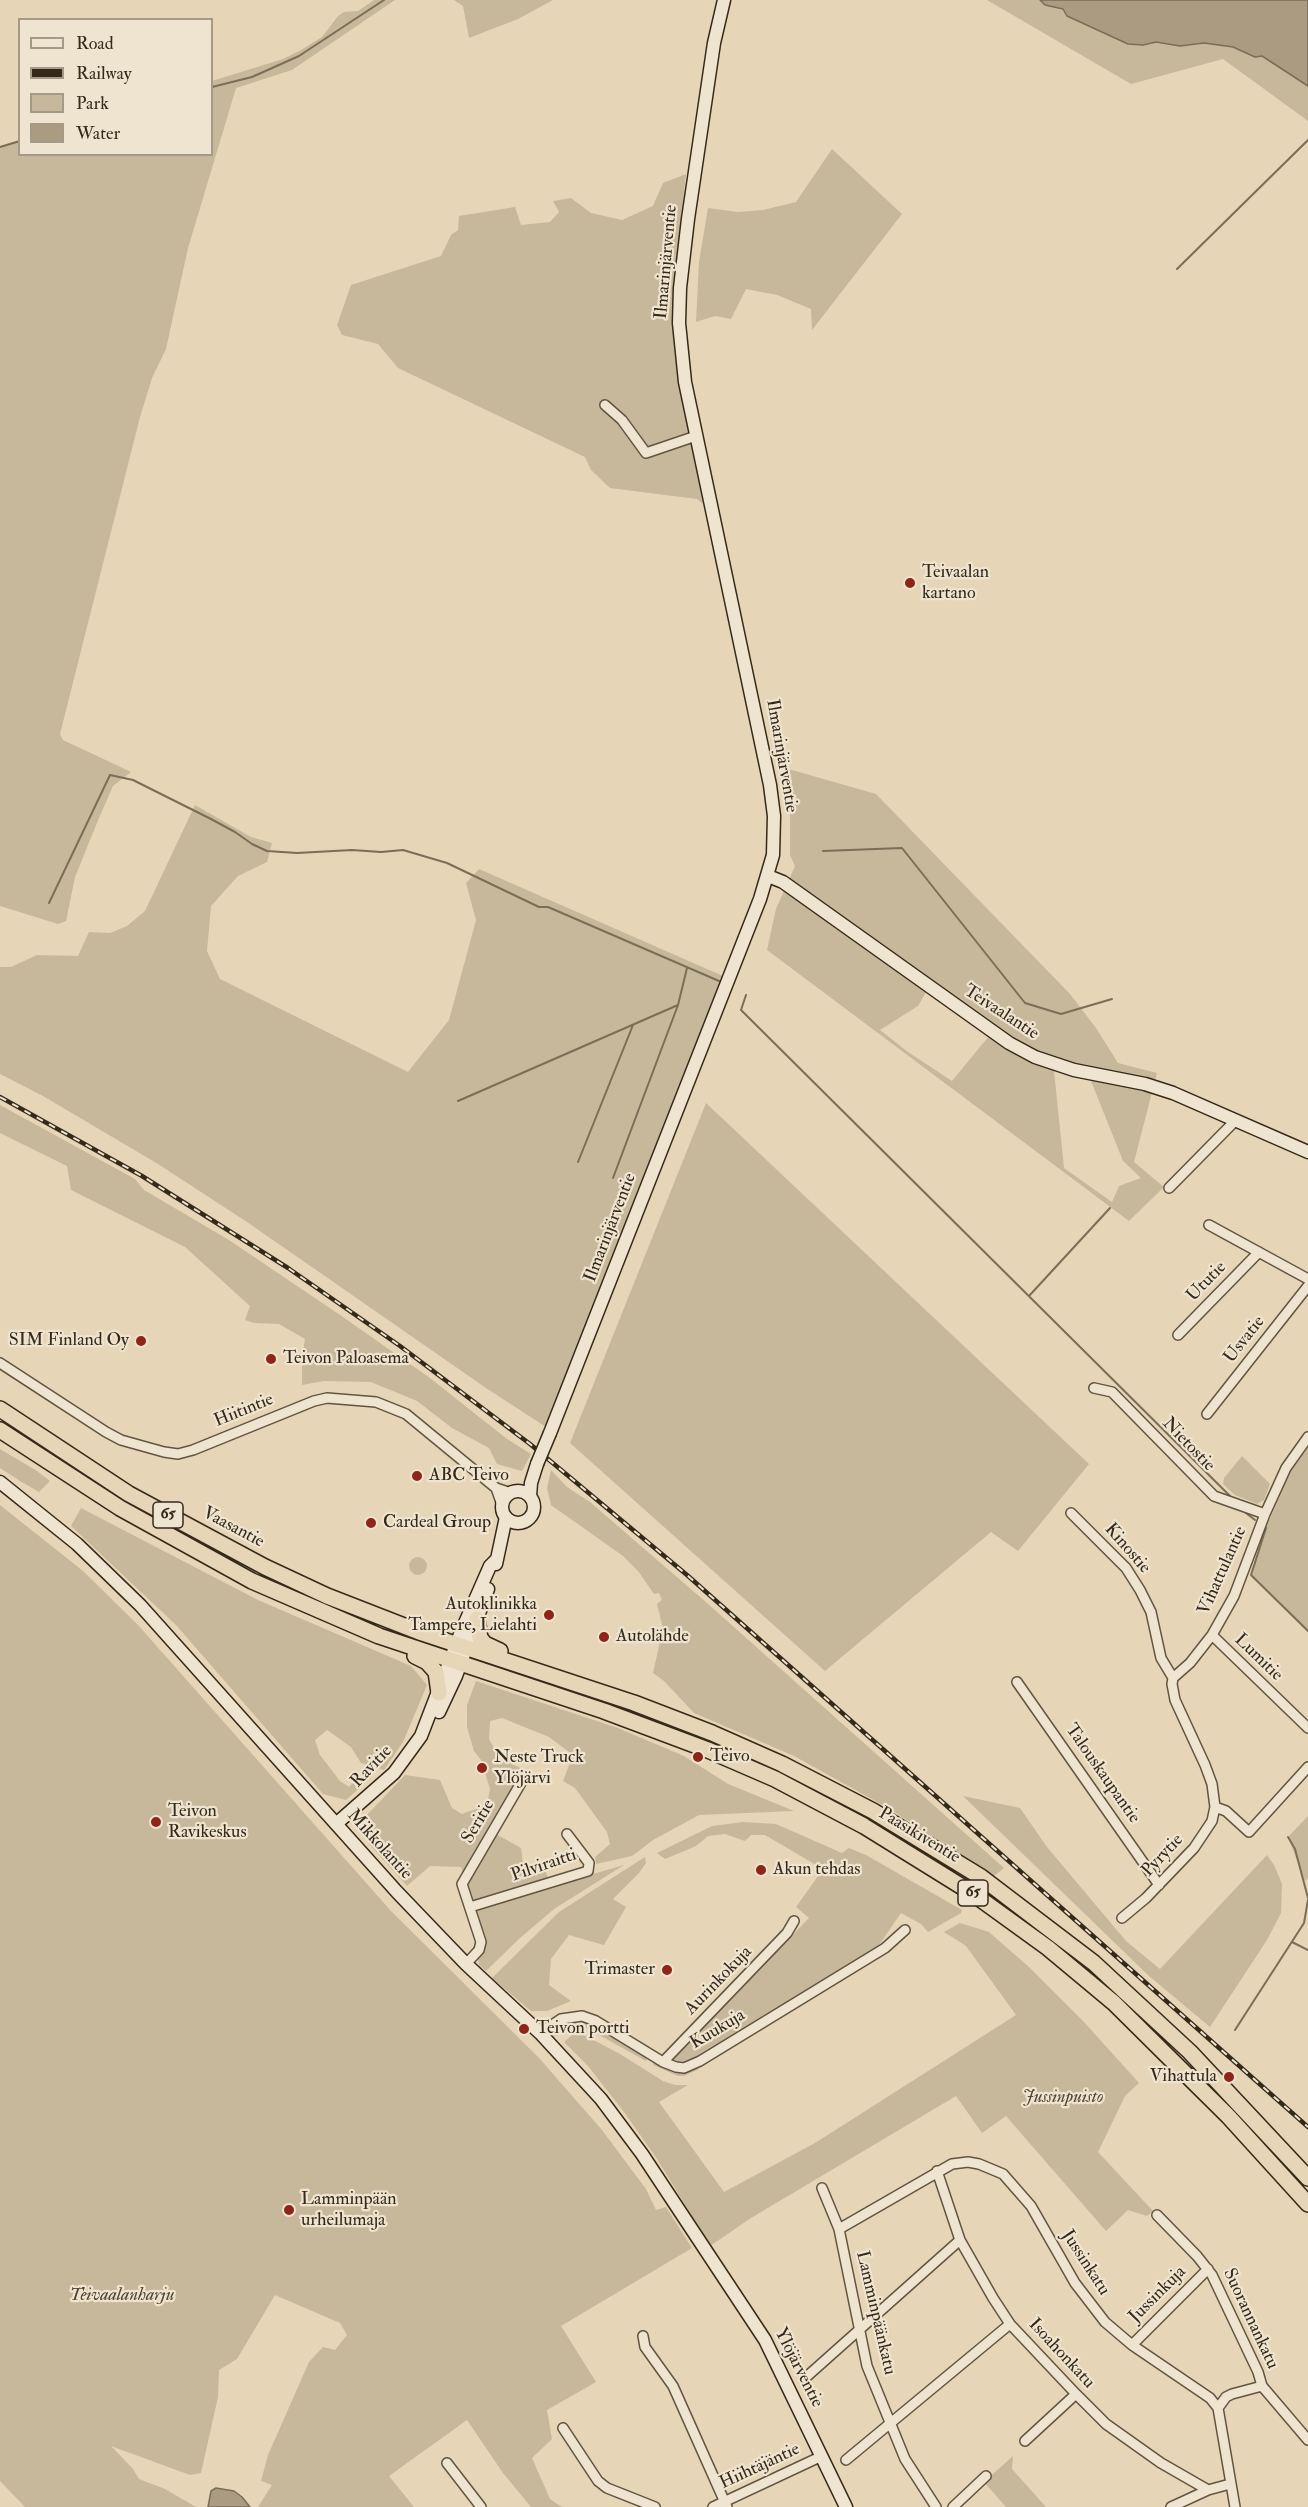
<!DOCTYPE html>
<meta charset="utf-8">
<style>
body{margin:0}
#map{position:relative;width:1308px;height:2507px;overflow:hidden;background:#e6d5b6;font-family:"IM FELL Double Pica",serif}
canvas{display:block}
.legend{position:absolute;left:18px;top:18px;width:195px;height:138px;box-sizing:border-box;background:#efe4d0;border:2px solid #a59a87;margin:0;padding:8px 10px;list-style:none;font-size:18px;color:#352a1a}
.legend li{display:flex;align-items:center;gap:12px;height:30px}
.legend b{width:30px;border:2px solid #a59a87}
</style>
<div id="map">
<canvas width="1308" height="2507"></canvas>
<ul class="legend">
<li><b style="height:8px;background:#efe4d0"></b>Road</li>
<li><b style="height:8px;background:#352a1a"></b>Railway</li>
<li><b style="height:16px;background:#c8b89b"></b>Park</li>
<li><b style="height:16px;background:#aa9b81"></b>Water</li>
</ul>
</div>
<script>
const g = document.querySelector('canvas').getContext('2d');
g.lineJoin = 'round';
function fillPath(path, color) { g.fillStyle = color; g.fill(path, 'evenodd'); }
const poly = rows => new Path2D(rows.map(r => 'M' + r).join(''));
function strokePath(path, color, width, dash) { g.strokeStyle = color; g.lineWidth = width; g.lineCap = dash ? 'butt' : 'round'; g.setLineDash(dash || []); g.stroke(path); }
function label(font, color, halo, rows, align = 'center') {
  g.font = font + ' "IM FELL Double Pica",serif'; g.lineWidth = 4.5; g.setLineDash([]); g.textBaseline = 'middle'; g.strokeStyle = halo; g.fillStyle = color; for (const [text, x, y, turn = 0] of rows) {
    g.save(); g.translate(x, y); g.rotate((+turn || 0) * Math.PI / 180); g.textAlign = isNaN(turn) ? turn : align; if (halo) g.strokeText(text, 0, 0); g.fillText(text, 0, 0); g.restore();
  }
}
fillPath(poly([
 [374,0,395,0,292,70,236,88,188,248,166,349,152,378,140,417,60,734,63,740,131,772,113,786,99,818,75,877,66,921,58,924,0,906,0,146,19,140,20,154,212,154,212,81,283,59,301,50,322,37,338,16,344,12,358,11],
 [454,0,553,0,518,19,469,38,463,6],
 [987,0,1040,0,1045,5,1063,9,1067,16,1128,44,1143,45,1156,42,1180,46,1204,43,1231,47,1255,57,1262,56,1308,86,1308,121,1223,59,1131,84],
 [832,149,902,214,812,330,811,309,777,295,746,289,731,319,715,316,696,322,699,262,708,208,738,212,763,210,796,202],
 [686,174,673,289,675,358,703,504,697,499,610,488,591,470,585,457,398,368,378,344,342,335,337,325,351,285,441,256,451,235,458,230,459,216,515,207,521,225,550,222,559,212,553,201,571,198,591,213,622,220,653,206,663,183],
 [785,768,876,794,1070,994,1096,1028,1118,1063,1157,1073,1134,1162,1164,1187,1129,1221,767,950,776,909,795,866,790,855,790,812],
 [926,992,989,1036,952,1081,908,1052,880,1030,918,1006],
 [1054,1071,1091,1081,1123,1161,1141,1178,1119,1186,1112,1202,1064,1168],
 [195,805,251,837,272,843,267,862,238,876,211,906,207,951,220,979,408,1072,449,1020,476,920,466,883,479,869,723,976,546,1427,486,1388,247,1222,158,1164,43,1096,0,1074,0,967,11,967,37,955,78,956,89,932,110,933,127,926,145,911],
 [706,1103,1089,1464,1018,1551,991,1532,825,1671,570,1443],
 [0,1105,135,1179,144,1190,229,1240,343,1317,430,1378,507,1439,531,1454,522,1471,497,1464,489,1448,452,1428,417,1401,371,1382,324,1381,302,1385,302,1357,305,1339,279,1324,254,1323,245,1320,250,1306,185,1247,71,1190,67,1166,0,1133],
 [1308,1447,1308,1631,1251,1575,1266,1528,1292,1469],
 [0,1449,37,1471,50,1481,39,1492,20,1481,0,1468],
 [1242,1456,1270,1484,1264,1500,1257,1504,1235,1495,1223,1484,1224,1478],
 [551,1470,567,1487,590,1502,707,1603,1004,1868,994,1876,888,1808,794,1756,694,1713,664,1681,653,1673,663,1628,657,1604,662,1600,659,1593,654,1594,638,1571,623,1556,551,1505,547,1488],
 [0,1505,83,1571,138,1625,391,1911,539,2058,602,2130,646,2189,656,2210,666,2207,692,2248,561,2326,596,2382,547,2410,552,2439,532,2458,550,2499,562,2507,531,2507,503,2473,467,2420,389,2476,414,2507,258,2507,272,2485,261,2481,268,2455,309,2362,323,2347,335,2350,347,2335,340,2323,275,2295,237,2359,219,2370,218,2397,201,2473,190,2475,111,2446,133,2469,139,2479,165,2489,196,2507,25,2507,0,2481],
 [81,1508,258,1600,411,1666,427,1685,403,1742,384,1770,361,1763,351,1747,327,1730,315,1740,320,1755,340,1781,349,1787,361,1773,369,1774,371,1778,346,1800,323,1794,176,1625,71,1526],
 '409 1566a9 9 0 1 1 18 0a9 9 0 1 1-18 0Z',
 [476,1681,618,1728,684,1756,728,1784,794,1811,699,1815,653,1840,632,1856,596,1864,595,1857,610,1844,607,1832,575,1788,563,1781,573,1755,549,1737,502,1718,490,1721,489,1739,500,1759,523,1769,520,1780,464,1876,461,1867,430,1866,407,1886,369,1844,365,1817,405,1775,440,1780,452,1808,462,1814,487,1805,490,1789,481,1760,474,1751,467,1727,467,1705],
 [963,1796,1020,1808,1047,1847,1126,1941,1160,1969,1267,1855,1274,1865,1282,1884,1281,1913,1267,1940,1210,2027,1149,1976],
 [1308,1816,1308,1878,1305,1881,1288,1837],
 [743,1822,776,1824,842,1853,849,1848,866,1855,962,1910,961,1913,928,1932,921,1924,901,1913,877,1948,706,2053,691,2061,676,2062,672,2059,809,1918,796,1907,823,1869,765,1835,751,1835,745,1841,725,1834,708,1836,696,1846,665,1859,657,1853,712,1826],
 [494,1833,521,1848,523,1864,531,1869,544,1867,549,1881,474,1904,466,1882],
 [645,1857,646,1863,639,1873,613,1899,626,1907,604,1945,569,1935,551,1959,549,1985,571,2001,547,2011,531,2011,492,1978,559,1912],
 [624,1865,554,1909,520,1938,486,1971,479,1965,478,1958,486,1944,476,1908],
 [960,1923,989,1932,1029,1967,1084,2022,1139,2083,1125,2096,1098,2152,1153,2211,1147,2216,1128,2210,1106,2231,1006,2116,982,2133,956,2096,751,2218,710,2246,657,2159,624,2112,588,2066,564,2042,572,2035,580,2033,620,2054,663,2081,675,2085,688,2085,659,2102,724,2192,815,2143,1016,2015,966,1946,944,1932],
 [581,2020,647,2056,646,2061,583,2026,568,2026,553,2038,557,2027,564,2023],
 [655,2061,696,2068,699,2069,684,2076,678,2076,653,2065],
 [1013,2456,1012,2469,1046,2507,1006,2507,984,2482]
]), '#c8b89b');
const water = poly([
 [1040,0,1308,0,1308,86,1262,56,1255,57,1233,47,1204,43,1180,46,1156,42,1143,45,1128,44,1067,16,1063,9,1045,5,1040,0],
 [216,2488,234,2491,242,2497,250,2507,208,2507,211,2491,216,2488]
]);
fillPath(water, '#aa9b81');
strokePath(water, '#7b6e58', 1.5);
strokePath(poly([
 [212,87,252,77,299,56,384,0],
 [0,147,20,141],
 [1177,269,1308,140],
 [823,851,902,848,1025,1003,1061,1014,1112,999],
 [49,903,110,775,133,780,211,819,235,832,252,844,267,851,297,853,352,850,381,852,403,850,447,863,539,907,548,907,719,981],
 [746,995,741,1010,1230,1496],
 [458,1101,678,1005],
 [578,1162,633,1025],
 [613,1178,678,1005,687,968],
 [1029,1296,1110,1208],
 [1246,1513,1255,1520],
 [1266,1528,1251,1575,1308,1631],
 [1288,1837,1295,1849,1308,1898],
 [1292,1942,1308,1950],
 [1235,2030,1304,1923,1308,1900]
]), '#7b6e58', 2);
const minor = poly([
 [605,405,622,420,646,453,696,436],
 [1169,1188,1235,1121],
 [1209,1225,1308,1279],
 [1178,1335,1259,1252],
 [0,1363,106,1432,121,1440,164,1452,178,1454,193,1450,314,1401,327,1398,376,1402,406,1414,496,1488,511,1493],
 [1094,1388,1112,1392,1214,1496,1265,1514],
 [1207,1414,1308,1286],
 [1308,1437,1286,1468,1265,1514,1234,1596,1212,1635,1190,1663,1173,1678,1172,1684,1175,1700,1205,1765,1212,1784,1215,1807,1226,1811,1249,1832,1308,1767],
 [496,1488,502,1505],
 [1071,1513,1126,1568,1140,1590,1151,1612,1161,1658,1173,1678],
 [1212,1635,1308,1728],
 [1017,1682,1159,1885],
 [470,1907,588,1871,589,1863,567,1834],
 [1122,1918,1146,1898,1194,1848,1212,1821,1215,1807],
 [466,1964,479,1950,481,1942,462,1884,525,1776],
 [540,2033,561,2019,582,2016,596,2021,663,2062,676,2067,684,2068,700,2061,885,1948,905,1930],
 [663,2062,787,1933,794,1921],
 [937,2171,960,2240,993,2298,1010,2324,1076,2394,1106,2424,1161,2463,1208,2490,1230,2484],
 [822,2188,839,2229,867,2366,905,2459,936,2507],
 [1157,2215,1197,2256,1212,2275,1258,2372,1262,2386],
 [839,2229,952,2164,968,2162,979,2164,1003,2174,1031,2206,1075,2283,1105,2322,1132,2345,1210,2398,1218,2408,1235,2507],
 [643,2336,645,2347,673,2386,727,2507],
 [1132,2345,1208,2269],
 [804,2379,960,2240],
 [1218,2408,1226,2397,1232,2394,1262,2386,1308,2440],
 [563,2428,598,2481,607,2488,655,2507],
 [1025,2441,1076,2394],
 [846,2460,1010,2324],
 [447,2463,481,2507],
 [713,2507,822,2456],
 [953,2507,986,2476],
 [1171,2507,1208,2490]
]);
const secondary = poly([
 [768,876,783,882,1009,1043,1035,1057,1074,1070,1145,1084,1173,1093,1308,1152],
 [550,1433,760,899,773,855,774,816,770,785,685,382,679,323,680,288,688,219,714,43,724,0],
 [0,1482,77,1544,140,1605,397,1892,466,1964,540,2033,601,2099,642,2154,765,2340,846,2507],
 '502 1507a16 16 0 1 1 32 0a16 16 0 1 1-32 0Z',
 [530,1496,531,1483,537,1464],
 [496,1564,506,1517],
 [439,1712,456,1676,488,1589],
 [336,1824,394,1773,421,1736,461,1632,490,1566,497,1559]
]);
const trunk = poly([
 [0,1409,129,1494,265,1567,327,1596,422,1633,634,1703,712,1733,782,1764,873,1811,981,1877,1094,1963,1190,2052,1308,2178],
 [0,1430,120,1508,252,1581,379,1636,604,1711,708,1750,775,1779,864,1826,972,1893,1048,1948,1114,2003,1228,2116,1308,2204],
 [477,1619,480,1638,485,1644,500,1651],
 [415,1656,427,1662,436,1672,439,1693]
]);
strokePath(minor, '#615541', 12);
strokePath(secondary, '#352a1a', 15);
strokePath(trunk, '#352a1a', 18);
strokePath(minor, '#efe4d0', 9);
strokePath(secondary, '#efe4d0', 12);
strokePath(trunk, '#e6d5b6', 15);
const rail = poly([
 [0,1097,142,1176,288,1268,400,1346,530,1444,687,1575,1308,2127]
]);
strokePath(rail, '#352a1a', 4.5);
strokePath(rail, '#efe4d0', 2, [7]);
const secondaryBridge = poly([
 [537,1464,550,1433]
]);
strokePath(secondaryBridge, '#352a1a', 15, []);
strokePath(secondaryBridge, '#efe4d0', 12);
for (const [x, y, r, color] of [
 [910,583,6,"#8f2418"],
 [141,1341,6,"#8f2418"],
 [271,1359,6,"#8f2418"],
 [417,1476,6,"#8f2418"],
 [371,1523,6,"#8f2418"],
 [549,1615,6,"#8f2418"],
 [604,1637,6,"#8f2418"],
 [698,1757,6,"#8f2418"],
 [482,1768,6,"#8f2418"],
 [156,1822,6,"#8f2418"],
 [761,1870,6,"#8f2418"],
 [667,1970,6,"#8f2418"],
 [524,2029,6,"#8f2418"],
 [1229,2077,6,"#8f2418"],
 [289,2210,6,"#8f2418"]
]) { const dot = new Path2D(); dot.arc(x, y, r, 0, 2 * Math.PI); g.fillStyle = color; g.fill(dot); strokePath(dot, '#efe4d0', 2); }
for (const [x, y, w] of [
 [168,1515,30],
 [973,1893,30]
]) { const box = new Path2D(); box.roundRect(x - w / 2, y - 13, w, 26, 4.5); g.fillStyle = '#efe4d0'; g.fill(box); strokePath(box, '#352a1a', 1.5); }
label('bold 16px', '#352a1a', null, [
 ["65",168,1515],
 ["65",973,1893]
]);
label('18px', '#352a1a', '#efe4d0', [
 ["Ilmarinjärventie",667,262,-85],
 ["Ilmarinjärventie",781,756,80],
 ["Teivaalantie",1001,1013,33],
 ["Ilmarinjärventie",611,1228,-69],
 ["Ututie",1207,1282,-46],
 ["Usvatie",1245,1340,-52],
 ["Hiitintie",244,1411,-22],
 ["Nietostie",1188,1445,46],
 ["Vaasantie",233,1528,28],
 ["Kinostie",1127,1549,49],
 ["Vihattulantie",1223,1571,-66],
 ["Lumitie",1258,1658,44],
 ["Ravitie",372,1767,-47],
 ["Talouskaupantie",1102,1774,55],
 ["Seritie",479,1822,-60],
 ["Paasikiventie",919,1836,31],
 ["Mikkolantie",379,1845,48],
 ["Pyrytie",1163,1856,-47],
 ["Pilviraitti",544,1866,-19],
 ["Aurinkokuja",719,1981,-46],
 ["Kuukuja",718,2030,-31],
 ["Jussinkatu",1085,2263,57],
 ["Jussinkuja",1158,2295,-45],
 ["Lamminpäänkatu",875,2313,77],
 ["Suorannankatu",1250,2319,65],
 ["Isoahonkatu",1061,2354,47],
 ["Ylöjärventie",798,2368,63],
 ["Hiihtäjäntie",760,2467,-25]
]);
label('18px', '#352a1a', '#efe4d0', [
 ["Teivaalan",922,573],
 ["kartano",922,594],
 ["SIM Finland Oy",129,1341,"right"],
 ["Teivon Paloasema",283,1359],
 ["ABC Teivo",429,1476],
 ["Cardeal Group",383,1523],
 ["Autoklinikka",537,1605,"right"],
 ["Tampere, Lielahti",537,1626,"right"],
 ["Autolähde",616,1637],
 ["Teivo",710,1757],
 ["Neste Truck",494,1758],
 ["Ylöjärvi",494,1779],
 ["Teivon",168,1812],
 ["Ravikeskus",168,1833],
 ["Akun tehdas",773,1870],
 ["Trimaster",655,1970,"right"],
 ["Teivon portti",536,2029],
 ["Vihattula",1217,2077,"right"],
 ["Lamminpään",301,2200],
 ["urheilumaja",301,2221]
], 'left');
label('italic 18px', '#524634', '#efe4d0', [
 ["Jussinpuisto",1063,2098],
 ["Teivaalanharju",122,2296]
]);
</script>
